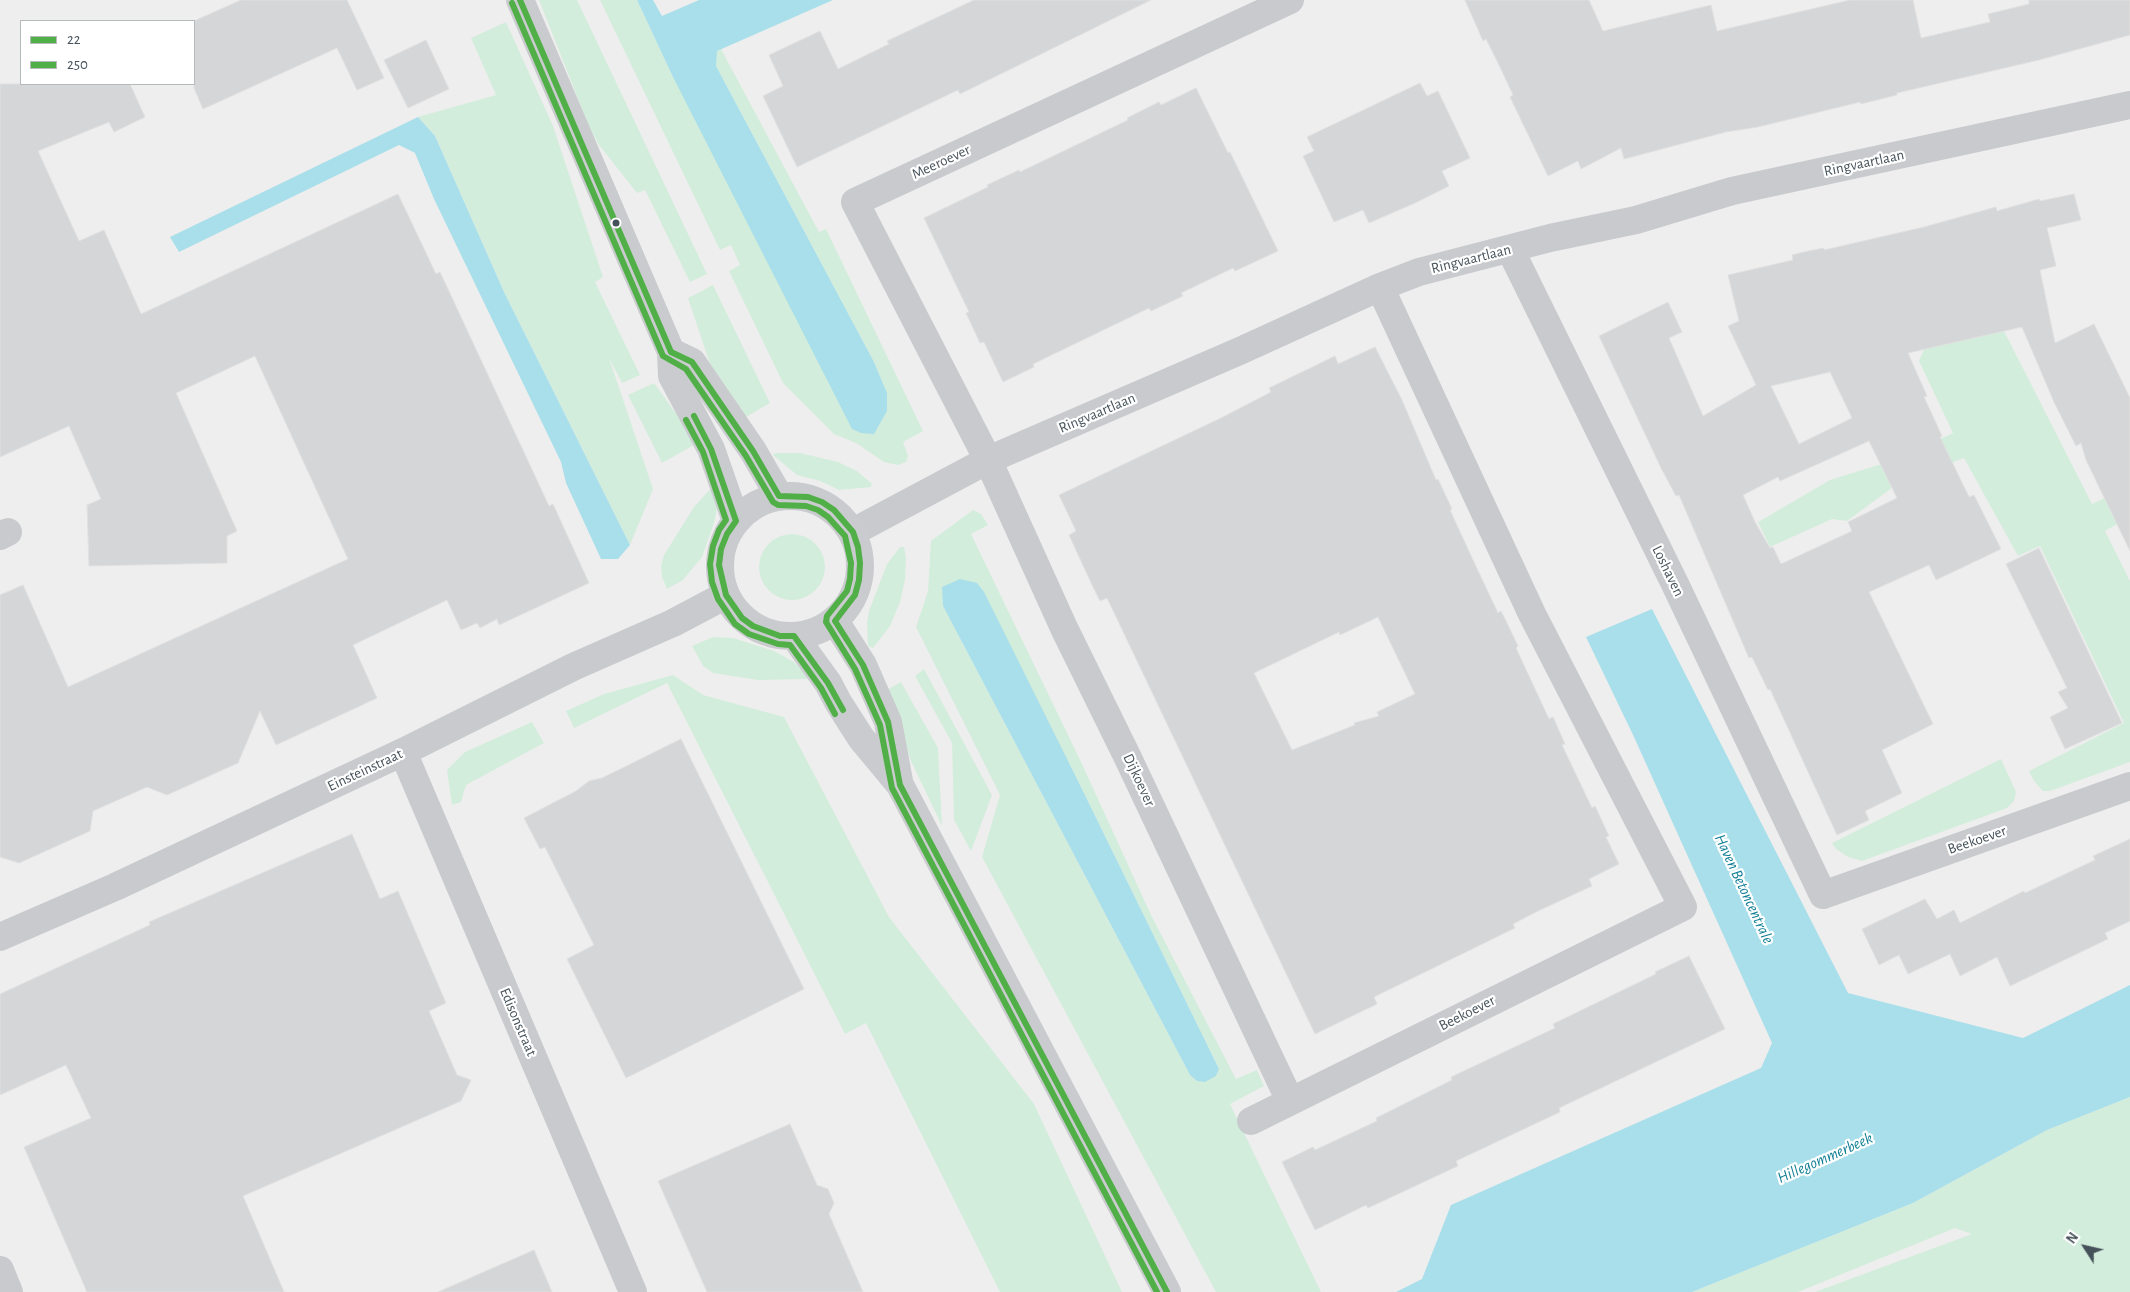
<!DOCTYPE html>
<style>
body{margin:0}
#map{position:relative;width:2130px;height:1292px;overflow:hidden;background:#efeeee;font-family:"Alegreya Sans",sans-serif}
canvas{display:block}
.legend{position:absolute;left:20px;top:20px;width:175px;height:65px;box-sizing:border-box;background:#fff;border:1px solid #b5babd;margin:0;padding:6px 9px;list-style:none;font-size:15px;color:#46525a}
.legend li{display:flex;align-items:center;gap:10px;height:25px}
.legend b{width:25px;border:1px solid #b5babd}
.north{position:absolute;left:2060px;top:1222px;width:50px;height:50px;-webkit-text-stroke:4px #fff;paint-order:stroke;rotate:305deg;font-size:14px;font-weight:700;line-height:20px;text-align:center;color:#46525a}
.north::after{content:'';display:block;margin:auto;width:18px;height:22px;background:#46525a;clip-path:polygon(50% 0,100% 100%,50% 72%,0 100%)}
</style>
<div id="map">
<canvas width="2130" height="1292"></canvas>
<ul class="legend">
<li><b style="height:6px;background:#50af46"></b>22</li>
<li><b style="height:6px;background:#50af46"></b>250</li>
</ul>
<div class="north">N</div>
</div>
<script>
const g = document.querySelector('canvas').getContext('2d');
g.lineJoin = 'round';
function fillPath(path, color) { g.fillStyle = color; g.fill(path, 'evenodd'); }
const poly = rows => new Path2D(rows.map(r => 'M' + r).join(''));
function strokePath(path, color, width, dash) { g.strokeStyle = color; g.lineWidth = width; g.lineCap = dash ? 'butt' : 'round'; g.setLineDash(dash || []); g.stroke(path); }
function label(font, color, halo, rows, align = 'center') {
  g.font = font + ' "Alegreya Sans",sans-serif'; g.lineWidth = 4.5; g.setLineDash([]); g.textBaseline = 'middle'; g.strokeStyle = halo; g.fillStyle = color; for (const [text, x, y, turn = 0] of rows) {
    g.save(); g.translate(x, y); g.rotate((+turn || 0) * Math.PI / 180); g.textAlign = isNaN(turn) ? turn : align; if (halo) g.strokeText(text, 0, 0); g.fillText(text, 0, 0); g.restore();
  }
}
fillPath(poly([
 [539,0,577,0,707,274,690,282,645,190,637,193,599,145,590,129],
 [600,0,637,0,672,75,887,411,887,393,874,362,716,66,716,51,721,49,819,232,826,229,923,431,903,442,908,456,906,462,898,465,884,462,856,443,834,434,783,383,729,271,740,265,731,245,720,250],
 [506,22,553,126,603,277,595,282,640,375,622,383,609,358,653,489,630,545,504,292,435,136,418,117,496,95,471,38],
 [713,285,770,403,746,417,710,364,688,298],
 [2004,331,2092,504,2130,486,2130,517,2105,531,2130,581,2130,762,2050,791,2043,791,2034,781,2029,771,2124,723,2040,546,2018,556,1964,458,1900,482,1847,521,1832,519,1770,547,1758,522,1830,480,1901,458,1953,433,1919,361,1924,349],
 [654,383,693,437,694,445,662,463,628,395],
 [775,453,800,453,838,462,857,471,872,484,871,487,839,490,820,481,797,475,773,455],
 [712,487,717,508,714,523,702,557,683,580,667,589,662,577,661,566,664,555,694,507],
 [973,510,981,514,988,525,971,534,1082,764,1151,915,1236,1079,1257,1070,1264,1086,1230,1104,1321,1292,1216,1292,982,857,1000,795,916,627,928,591,931,541],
 [977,583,1080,785,1219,1069,1216,1076,1197,1081,1190,1075,943,606],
 '759 567a33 33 0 1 1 66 0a33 33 0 1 1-66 0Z',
 [900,547,904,547,906,558,905,580,900,602,890,626,873,648,868,646,867,623,869,611,887,564],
 [713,637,733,638,774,651,794,662,809,677,807,679,758,680,713,673,703,666,692,646],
 [924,669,992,795,971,851,954,820,952,743,915,676],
 [673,675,703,695,784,717,889,917,1034,1104,1122,1292,1000,1292,866,1023,845,1034,667,683,574,728,566,711,604,694],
 [901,682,938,748,942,826,911,761,885,691],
 [532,722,544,743,466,785,461,802,452,805,447,770,465,752],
 [2001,759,2016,792,2014,801,2007,808,1862,861,1848,857,1836,849,1832,843],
 [2130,1097,2130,1292,1815,1292,1972,1234,1955,1228,1798,1292,1692,1292,1913,1203,2047,1130]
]), '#d3eddc');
fillPath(poly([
 [637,0,653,0,662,16,699,0,833,0,717,51,716,66,874,362,887,393,887,411,874,434,861,433,852,429,672,75],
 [418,117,435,136,504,292,630,545,618,559,601,559,566,483,561,462,434,199,415,153,399,145,179,252,170,237],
 [960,579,977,583,984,592,1080,785,1219,1069,1216,1076,1205,1082,1197,1081,1190,1075,943,606,942,587],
 [1652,609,1848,993,2023,1038,2130,985,2130,1097,2047,1130,1913,1203,1692,1292,1396,1292,1422,1279,1451,1205,1761,1068,1772,1043,1634,737,1586,637]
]), '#a8dfea');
const building = poly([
 [241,0,347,0,384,78,357,90,337,48,203,109,194,88,194,21,241,0],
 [974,0,1151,0,960,94,958,90,797,167,763,96,783,86,769,55,820,31,838,69,889,44,887,41,974,0],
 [1465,0,1589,0,1603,31,1711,5,1717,31,1850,0,1913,0,1921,38,1990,22,1988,14,2029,4,2029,0,2130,0,2130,35,2039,60,1897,93,1897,95,1861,104,1860,102,1758,127,1726,132,1624,159,1621,148,1581,169,1578,161,1548,176,1510,97,1513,95,1500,67,1486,39,1483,41,1465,0],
 [426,40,449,89,408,108,384,60,426,40],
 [1420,83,1427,96,1438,91,1470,158,1442,171,1449,186,1415,203,1369,223,1363,210,1334,222,1303,156,1314,151,1307,137,1420,83],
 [0,84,130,84,145,117,114,132,109,122,38,151,79,241,104,230,141,314,398,194,436,274,440,272,549,506,553,504,589,583,499,625,497,619,480,628,477,623,461,630,447,600,353,645,377,698,276,745,260,711,238,763,167,795,147,787,93,811,90,831,19,863,0,857,0,595,23,585,68,687,348,559,255,356,176,393,237,531,227,536,227,563,89,566,87,505,101,499,69,426,0,457,0,84],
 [1196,88,1228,153,1230,152,1278,251,1235,271,1233,268,1181,293,1183,296,1151,311,1149,308,1033,364,1034,367,1003,382,984,342,980,343,966,313,969,312,924,218,988,187,987,185,1019,170,1020,172,1128,120,1127,118,1159,102,1161,105,1196,88],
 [2074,194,2081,220,2047,228,2056,266,2040,270,2055,343,2094,324,2130,398,2130,551,2086,460,2081,443,2076,446,2054,402,2022,327,1908,353,1927,396,1924,397,1942,436,1940,437,1969,497,1974,495,2001,549,1936,580,1929,565,1869,592,1933,724,1882,750,1902,793,1865,811,1869,820,1837,835,1770,689,1768,690,1752,657,1749,658,1679,495,1676,496,1661,468,1599,336,1668,302,1682,332,1669,338,1703,416,1756,385,1728,326,1739,321,1728,275,1793,260,1792,255,1808,251,1824,248,1824,250,1924,227,1996,207,1997,211,2039,199,2040,201,2074,194],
 [1830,372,1852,418,1799,444,1771,386,1830,372],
 [1869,441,1897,498,1848,522,1852,531,1781,564,1773,547,1770,548,1755,522,1743,495,1778,477,1780,481,1869,441],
 [1375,347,1402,400,1436,480,1438,479,1452,509,1450,510,1473,560,1498,613,1501,611,1508,625,1518,646,1516,648,1549,719,1553,717,1565,744,1562,745,1592,808,1595,806,1609,836,1606,837,1619,864,1589,879,1592,886,1538,911,1513,924,1515,928,1374,997,1377,1004,1315,1034,1107,598,1100,601,1092,585,1069,535,1076,531,1059,495,1221,418,1271,392,1269,388,1335,356,1338,364,1375,347],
 [1378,617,1415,694,1377,712,1379,716,1354,723,1355,725,1292,750,1254,673,1339,632,1340,635,1378,617],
 [2039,548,2122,723,2065,749,2050,717,2068,708,2058,692,2067,688,2006,564,2039,548],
 [681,739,804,989,626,1078,567,959,594,945,545,847,540,849,524,818,576,791,589,781,602,778,681,739],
 [352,834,380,899,398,891,446,1003,429,1011,457,1075,471,1080,461,1101,243,1196,284,1292,87,1292,24,1147,91,1118,66,1065,0,1095,0,994,150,925,149,922,352,834],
 [2130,839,2130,921,2105,933,2108,939,2010,986,1997,957,1960,976,1950,954,1908,974,1899,955,1879,965,1862,929,1925,899,1937,919,1954,910,1960,923,2024,891,2025,893,2095,860,2093,856,2130,839],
 [1689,956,1725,1029,1559,1108,1560,1112,1456,1161,1458,1166,1368,1208,1366,1205,1315,1230,1282,1162,1313,1147,1315,1150,1377,1121,1376,1118,1452,1080,1451,1077,1555,1028,1553,1024,1656,974,1655,972,1689,956],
 [790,1124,817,1185,828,1189,834,1203,829,1214,863,1292,707,1292,658,1181,790,1124],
 [534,1250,552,1292,438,1292,534,1250]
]);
fillPath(building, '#d5d6d7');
strokePath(building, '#e0e0e1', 1);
strokePath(poly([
 [1290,0,855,202,988,460,1064,628,1128,758,1290,1101],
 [1510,249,1675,584,1823,895,2130,786],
 [853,532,988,460,1242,350,1380,287,1419,272,1550,238,1636,220,1732,191,2130,105],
 [0,536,8,532],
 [403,752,633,1292],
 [0,937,115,887,403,752,573,667,673,623,726,595],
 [1251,1121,1683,907,1532,614,1380,287],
 [0,1270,9,1292]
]), '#c8cacd', 28);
strokePath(poly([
 [520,0,671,352,672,376,711,449,736,521],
 [671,352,692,362,753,451,779,496],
 '720 566a70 70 0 1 1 140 0a70 70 0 1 1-140 0Z',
 [835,621,863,665,888,722,899,781],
 [794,636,828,683,838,702,861,738,900,785,1167,1292]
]), '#c9cbce', 28);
strokePath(poly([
 [520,0,671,352,692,362,753,451,779,496,808,497,822,502,834,510,853,532,858,547,860,563,859,580,855,595,835,621,863,665,888,722,900,785,1167,1292],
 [694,416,711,449,736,521,727,534,721,549,719,565,726,595,742,618,753,626,780,636,794,636,828,683,843,710]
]), '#50af46', 6);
strokePath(poly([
 [512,3,663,356,686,369,746,456,773,502,778,505,806,506,818,510,828,517,845,536,851,563,850,579,847,591,827,616,826,622,855,669,880,725,892,788,1157,1292],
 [686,420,703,452,726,520,719,530,713,546,710,564,712,582,718,599,735,624,749,634,778,644,790,645,821,688,835,714]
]), '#50af46', 6);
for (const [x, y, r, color] of [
 [616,223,4.5,"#46525a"]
]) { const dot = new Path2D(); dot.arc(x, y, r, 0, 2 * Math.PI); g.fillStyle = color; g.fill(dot); strokePath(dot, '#fff', 2); }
label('15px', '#46525a', '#fff', [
 ["Meeroever",941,162,-25],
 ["Ringvaartlaan",1864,163,-12],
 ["Ringvaartlaan",1471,259,-14],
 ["Ringvaartlaan",1097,413,-23],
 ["Loshaven",1668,571,64],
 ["Einsteinstraat",365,770,-25],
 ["Dijkoever",1139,780,65],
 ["Beekoever",1977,840,-19],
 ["Beekoever",1467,1013,-27],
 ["Edisonstraat",518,1022,67]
]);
label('italic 16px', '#107f95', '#fff', [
 ["Haven Betoncentrale",1744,889,65],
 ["Hillegommerbeek",1825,1158,-24]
]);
</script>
